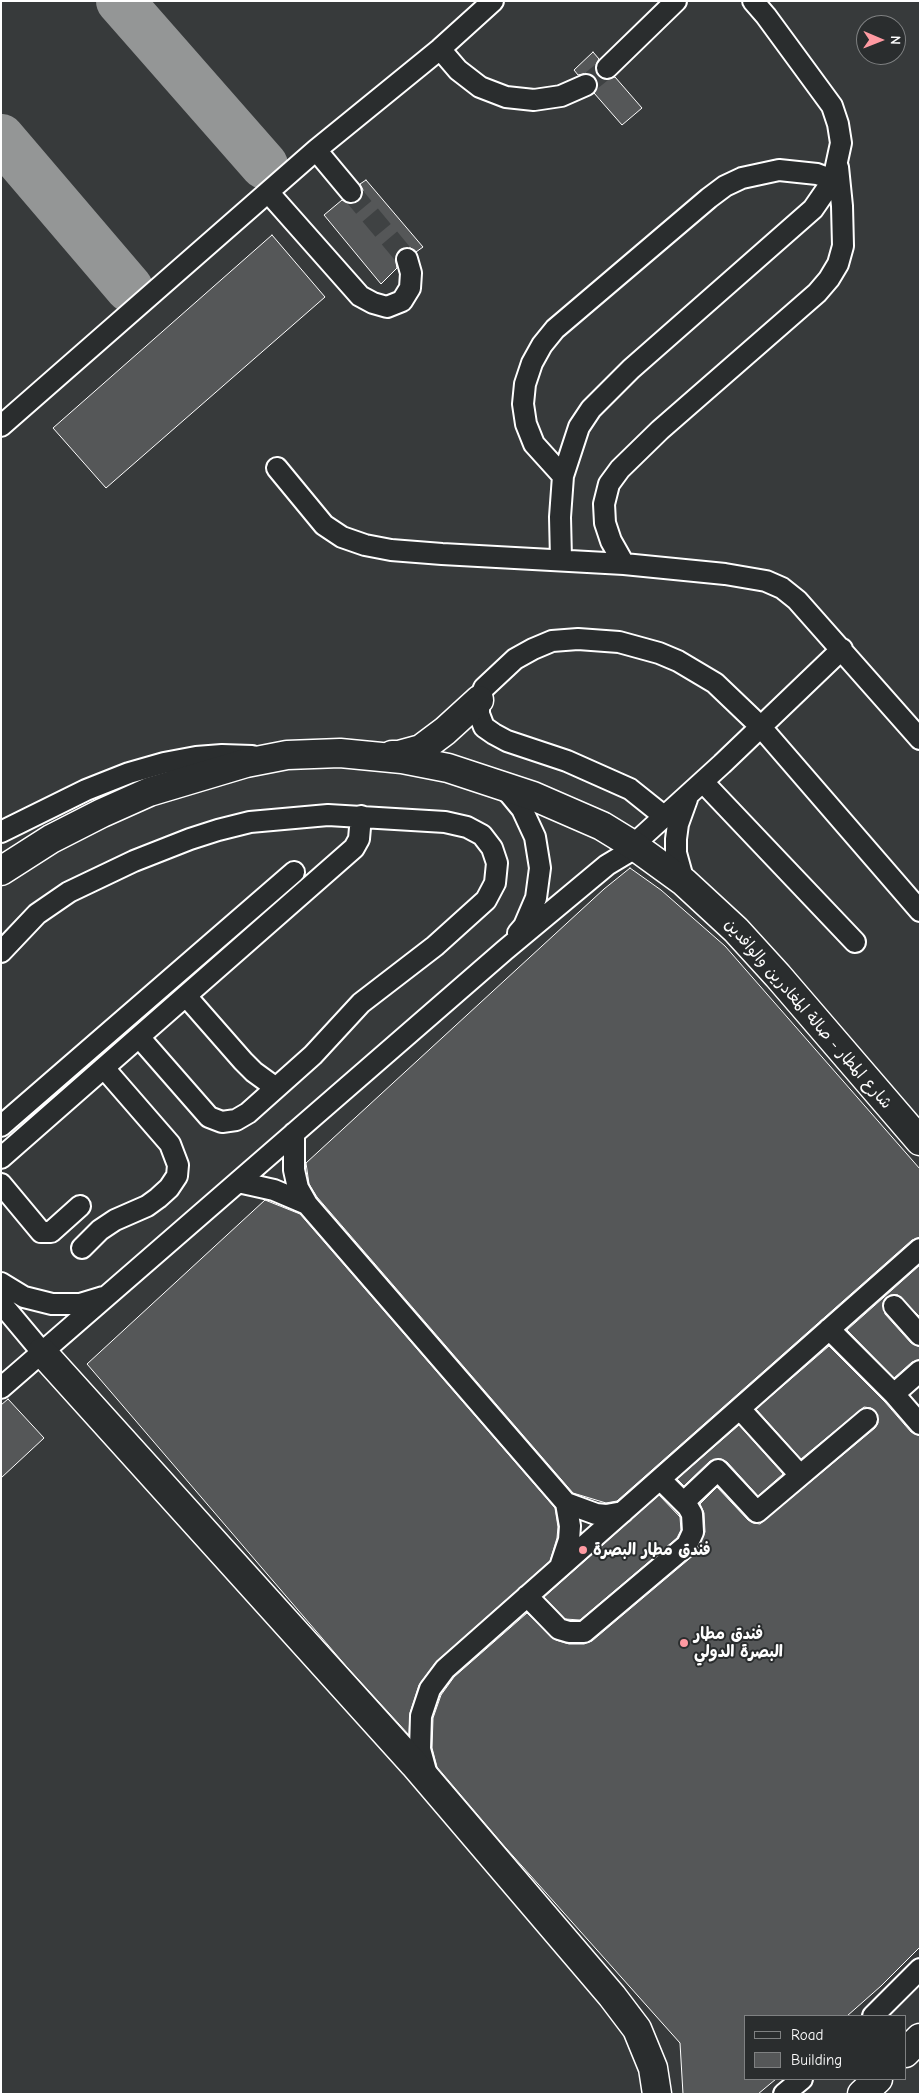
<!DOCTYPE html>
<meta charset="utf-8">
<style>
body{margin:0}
#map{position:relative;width:921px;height:2095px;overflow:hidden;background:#2a2d2e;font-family:"Comic Neue",sans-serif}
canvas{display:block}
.frame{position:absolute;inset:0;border:2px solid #fff;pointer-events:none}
.legend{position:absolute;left:744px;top:2015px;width:162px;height:65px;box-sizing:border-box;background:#2a2d2e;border:1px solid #7f8182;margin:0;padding:6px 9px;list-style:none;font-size:15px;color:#fff}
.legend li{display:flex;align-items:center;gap:10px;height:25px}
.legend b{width:25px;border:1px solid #7f8182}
.north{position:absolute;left:856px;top:15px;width:50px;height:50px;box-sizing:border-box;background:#2a2d2e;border:1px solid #7f8182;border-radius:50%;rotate:91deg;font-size:14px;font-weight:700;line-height:20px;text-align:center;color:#fff}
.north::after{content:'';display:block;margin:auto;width:18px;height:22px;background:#ff9aa2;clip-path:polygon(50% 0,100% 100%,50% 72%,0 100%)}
</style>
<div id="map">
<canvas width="921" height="2095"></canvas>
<div class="frame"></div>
<ul class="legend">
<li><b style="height:6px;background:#2a2d2e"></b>Road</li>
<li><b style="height:14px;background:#555758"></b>Building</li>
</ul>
<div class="north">N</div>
</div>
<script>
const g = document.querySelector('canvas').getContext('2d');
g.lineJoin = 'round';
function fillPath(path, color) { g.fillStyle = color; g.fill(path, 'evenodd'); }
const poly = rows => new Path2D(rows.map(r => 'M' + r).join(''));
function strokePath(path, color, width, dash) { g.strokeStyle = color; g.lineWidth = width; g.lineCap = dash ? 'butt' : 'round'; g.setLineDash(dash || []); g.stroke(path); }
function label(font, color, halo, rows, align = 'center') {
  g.font = font + ' "Comic Neue","Playpen Sans Arabic",sans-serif'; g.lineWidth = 4; g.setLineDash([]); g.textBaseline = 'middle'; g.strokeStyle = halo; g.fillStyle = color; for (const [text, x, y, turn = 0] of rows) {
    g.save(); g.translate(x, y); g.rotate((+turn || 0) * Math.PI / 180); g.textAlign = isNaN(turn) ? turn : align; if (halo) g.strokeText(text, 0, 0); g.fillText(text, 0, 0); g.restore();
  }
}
fillPath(poly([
 [1,1,920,1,920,2094,1,2094],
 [866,25,896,25,896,55,866,55],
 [745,2016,905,2016,905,2079,745,2079]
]), '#373a3b');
strokePath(poly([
 [120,1,264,165],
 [1,138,129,288]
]), '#949696', 48);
const building = poly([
 [593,52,599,59,596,65,598,76,604,80,615,77,642,108,622,125,594,93,598,86,593,76,587,73,578,75,574,70,593,52],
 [366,180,423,247,416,252,409,247,399,250,395,257,397,268,381,284,324,215,342,200,353,204,359,201,363,190,360,184,366,180],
 [272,235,325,297,106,488,53,428,272,235],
 [630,868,661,890,725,946,920,1169,920,1237,912,1240,617,1501,606,1503,573,1493,317,1197,309,1184,306,1163,604,889,630,868],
 [265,1200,300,1214,555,1508,558,1527,557,1538,550,1561,436,1662,419,1685,410,1713,409,1735,346,1666,87,1364,265,1200],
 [920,1265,920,1317,898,1295,891,1295,886,1298,883,1303,885,1314,911,1343,920,1347,920,1359,912,1362,894,1378,847,1330,920,1265],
 [829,1346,885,1402,911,1432,920,1436,920,1947,881,1986,847,2016,745,2016,745,2079,776,2079,758,2094,683,2094,680,2043,505,1847,437,1767,432,1748,433,1718,441,1695,454,1677,527,1613,556,1640,569,1644,584,1644,592,1641,695,1554,705,1532,704,1513,700,1504,717,1487,748,1520,754,1523,760,1524,875,1428,878,1423,876,1412,871,1408,864,1407,801,1459,756,1409,829,1346],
 [8,1399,44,1438,1,1478,1,1405,8,1399],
 [739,1425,783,1474,758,1496,727,1462,721,1459,710,1461,684,1486,677,1479,739,1425],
 [659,1495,680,1517,681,1530,677,1538,580,1620,565,1619,544,1597,659,1495]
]);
fillPath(building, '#555758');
strokePath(building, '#fff', 1);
strokePath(poly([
 [586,85,607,68],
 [351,192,407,259]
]), '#3f4243', 20, [20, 10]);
const minor = poly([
 [440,49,458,70,480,87,506,97,534,100,561,96,586,85],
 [607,68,676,1],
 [316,150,351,192],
 [268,192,360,296,373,303,387,307,402,301,410,288,411,273,407,259],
 [1,426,316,150,440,49,493,1],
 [277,468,324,525,342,537,365,545,391,550,442,554,624,564,725,574,766,581,782,588,797,600,920,739],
 [563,476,534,444,526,424,523,404,525,384,532,363,542,345,555,329,709,198,725,186,742,178,779,170,817,174,833,180],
 [561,559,560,517,563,476,579,427,591,409,631,369,813,209,833,180,841,143,838,124,832,106,766,16,753,1],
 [624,564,611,541,605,523,604,504,609,484,620,469,660,430,817,293,829,279,838,264,843,246,842,206,838,167],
 [703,782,855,942],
 [503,786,522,809,535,837,540,868,536,898,524,926,518,933],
 [665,817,630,789,567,761,507,741,494,734,484,727,479,714,479,700,484,688,515,659,533,649,552,641,578,639,619,642,659,653,678,661,715,683,760,726,920,911],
 [1,832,86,790,129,773,164,763,196,757,222,755,252,756],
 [633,845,722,764,842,649],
 [684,882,676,853,676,839,678,824,687,799],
 [1,952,37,914,69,892,134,861,190,839,218,830,250,822,328,815,445,822,467,827,482,835,492,848,497,863,495,883,486,900,435,946,361,1003,313,1055,248,1113,236,1120,222,1122,209,1117,139,1037],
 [186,996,243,1061,254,1072,276,1088],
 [1,1126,294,872],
 [294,1133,294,1170,298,1188,307,1204,566,1503,596,1514,606,1515,623,1512],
 [1,1158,354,848,359,839,361,816],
 [238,1182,274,1190,307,1204],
 [1,1184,41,1232,51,1232,80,1206],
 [82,1248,100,1230,115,1220,147,1206,158,1198,169,1188,177,1176,178,1165,170,1144,104,1068],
 [1,1283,24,1297,52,1304,80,1304,103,1297],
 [1,1303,42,1352],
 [894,1306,920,1335],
 [829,1329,894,1394],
 [920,1371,894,1394,920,1424],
 [1,1388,505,950,607,865,637,847],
 [740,1409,800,1475],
 [684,1502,718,1470,757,1512,867,1419],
 [560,1567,569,1540,570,1526,566,1503],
 [527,1596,559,1629,569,1632,584,1632,687,1545,693,1532,692,1514,688,1507,660,1479],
 [427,1775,420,1749,421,1716,430,1689,445,1669,920,1249],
 [873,2016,920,1969],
 [784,2094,802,2079]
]);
const highway = poly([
 [392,755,399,755,421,749,445,731,479,700],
 [1,871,51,839,102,813,149,792,246,763,287,755,340,753,402,759,448,768,533,796,602,826,633,845,684,882,736,930,778,976,920,1141],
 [42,1352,414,1764,612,1996,637,2029,653,2068,657,2094],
 [905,2053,920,2038],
 [862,2094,878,2079]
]);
strokePath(minor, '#fff', 24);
strokePath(highway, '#fff', 31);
strokePath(minor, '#2a2d2e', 20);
strokePath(highway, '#2a2d2e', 28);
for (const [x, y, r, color] of [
 [583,1550,5,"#ff9aa2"],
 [684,1643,5,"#ff9aa2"]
]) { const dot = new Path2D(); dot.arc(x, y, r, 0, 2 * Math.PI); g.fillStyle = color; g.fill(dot); strokePath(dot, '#2a2d2e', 2); }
label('16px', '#fff', '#2a2d2e', [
 ["شارع المطار - صالة المغادرين والوافدين",808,1014,49]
]);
label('bold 16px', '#fff', '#2a2d2e', [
 ["فندق مطار البصرة",593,1550],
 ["فندق مطار",694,1634],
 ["البصرة الدولي",694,1652]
], 'left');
</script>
